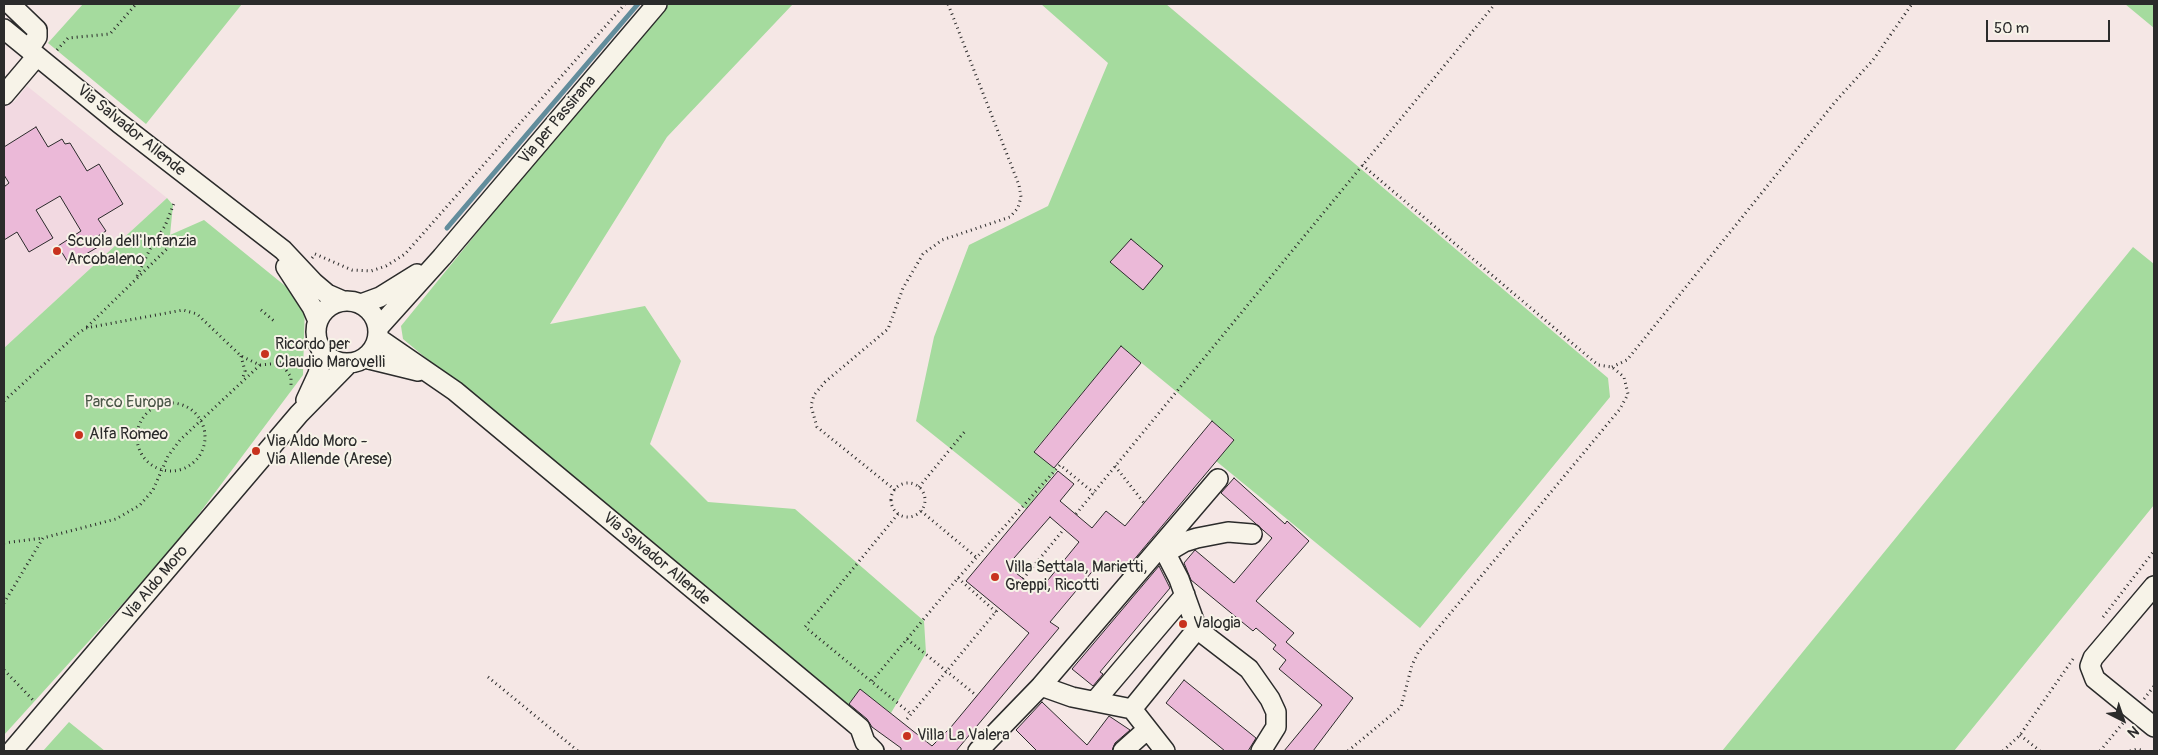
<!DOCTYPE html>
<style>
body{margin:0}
#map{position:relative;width:2158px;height:755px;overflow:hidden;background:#f5e7e5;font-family:Pangolin,sans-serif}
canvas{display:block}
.frame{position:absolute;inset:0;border:5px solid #2b2b2b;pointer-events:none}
.north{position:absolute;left:2098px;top:695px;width:50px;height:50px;-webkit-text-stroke:4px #f7f3e8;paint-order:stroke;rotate:139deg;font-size:14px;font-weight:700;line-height:20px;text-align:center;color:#2b2b2b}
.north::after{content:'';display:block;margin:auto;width:18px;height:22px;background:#2b2b2b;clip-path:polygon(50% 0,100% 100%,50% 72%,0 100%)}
.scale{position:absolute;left:1986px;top:20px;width:124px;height:22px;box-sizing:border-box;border:2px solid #2b2b2b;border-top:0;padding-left:6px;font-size:15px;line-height:18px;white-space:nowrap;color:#2b2b2b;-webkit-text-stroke:4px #f7f3e8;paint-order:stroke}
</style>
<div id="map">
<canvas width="2158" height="755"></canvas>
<div class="frame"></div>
<div class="north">N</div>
<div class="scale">50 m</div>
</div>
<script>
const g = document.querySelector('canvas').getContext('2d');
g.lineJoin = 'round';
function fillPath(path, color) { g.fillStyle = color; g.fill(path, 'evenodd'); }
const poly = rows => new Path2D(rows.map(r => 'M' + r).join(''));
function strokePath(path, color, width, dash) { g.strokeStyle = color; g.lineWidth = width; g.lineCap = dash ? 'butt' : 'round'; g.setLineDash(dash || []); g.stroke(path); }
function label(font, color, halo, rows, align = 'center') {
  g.font = font + ' Pangolin,sans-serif'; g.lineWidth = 4; g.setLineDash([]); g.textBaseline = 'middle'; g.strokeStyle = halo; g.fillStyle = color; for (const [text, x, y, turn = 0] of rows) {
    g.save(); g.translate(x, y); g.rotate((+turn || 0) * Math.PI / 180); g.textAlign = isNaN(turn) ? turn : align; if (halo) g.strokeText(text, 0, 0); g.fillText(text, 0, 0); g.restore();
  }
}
fillPath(poly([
 [27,86,167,198,4,348,4,94,14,102]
]), '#f2d9e1');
fillPath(poly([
 [83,4,242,4,146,124,48,43],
 [669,4,793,4,667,137,550,324,645,306,681,361,650,444,708,502,795,509,924,621,926,653,891,713,860,690,846,707,403,339,401,326,559,132],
 [1041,4,1166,4,1608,378,1610,397,1420,628,1216,461,1234,439,1121,346,1034,451,1057,470,1026,509,916,421,934,337,969,245,1048,206,1108,63],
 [2125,4,2154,4,2154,28],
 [167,198,173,205,170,235,204,220,305,302,303,375,175,546,4,735,4,348],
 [2133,247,2154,264,2154,505,1954,751,1722,751],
 [69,722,105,751,43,751]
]), '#a5db9e');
strokePath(poly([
 [447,228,638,4]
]), '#628d9c', 5);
const building = poly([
 [36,127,48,147,62,139,65,144,70,143,87,171,99,164,123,204,98,219,106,231,93,239,98,247,69,264,58,246,81,231,60,196,36,210,53,238,29,252,17,232,4,240,4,187,9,183,4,175,4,147,36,127],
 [1131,239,1163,266,1143,290,1110,262,1131,239],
 [1121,346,1141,363,1054,468,1034,452,1121,346],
 [1212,421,1234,440,1122,574,1108,563,1106,565,1101,561,1050,622,1059,628,956,751,901,751,901,748,872,727,867,719,849,704,860,689,932,746,951,727,1029,633,966,581,1058,471,1074,484,1060,501,1092,528,1106,511,1125,526,1212,421],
 [1050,517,1079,542,1039,591,1007,566,1050,517],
 [1234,478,1285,524,1287,521,1309,541,1256,601,1294,633,1286,642,1353,698,1313,751,1284,751,1322,705,1279,669,1286,660,1273,649,1276,645,1256,628,1253,631,1191,580,1184,563,1195,550,1234,583,1272,538,1221,493,1234,478],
 [1159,566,1170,588,1100,672,1103,674,1093,686,1072,669,1159,566],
 [1184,680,1256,738,1248,751,1225,751,1166,703,1184,680],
 [1042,702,1087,745,1109,716,1130,730,1115,743,1112,751,1037,751,1016,730,1042,702]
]);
fillPath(building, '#ebb9d8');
strokePath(building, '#2b2b2b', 1);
const minor = poly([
 [10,4,37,30,37,37,29,49],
 [4,29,119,123,283,250,314,283,327,294,343,301],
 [4,95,37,56],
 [286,267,312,307,318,321],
 '316 332a31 31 0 1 1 62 0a31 31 0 1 1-62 0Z',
 [361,304,380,297,417,274],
 [378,328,442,257,657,4],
 [378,338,455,391,853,722,860,728,865,742,874,751],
 [365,358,418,371],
 [306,400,318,374,323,353],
 [1162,546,1179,579,1197,629,1249,669,1270,699,1276,712,1276,727,1261,751],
 [1167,552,1184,542,1197,538,1228,532,1252,534],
 [2154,586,2093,658,2090,666,2095,679,2154,727],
 [1041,686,1072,697,1132,709,1165,751],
 [1095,701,1185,595],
 [1132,709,1197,629],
 [12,751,299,414,349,363],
 [978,751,1041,686,1218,479],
 [1123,751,1141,735,1149,731]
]);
strokePath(minor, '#2b2b2b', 22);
strokePath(poly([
 [57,50,68,38,110,34,136,4],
 [4,185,4,186],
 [312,258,315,254,352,270,371,271,386,266,405,254,625,4],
 [137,276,150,249,165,226,175,201],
 [261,310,274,321],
 [87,327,176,240],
 [241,356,245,371,242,380],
 [260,365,281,363,291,377,291,388],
 [1612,367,1627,360,1835,102,1873,60,1912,4],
 [4,401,77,334,86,328,183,310,197,314,241,356,260,365,180,440,168,456,153,490,140,505,116,519,43,538,4,603],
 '137 437a34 34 0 1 1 68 0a34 34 0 1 1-68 0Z',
 [1115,466,1144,503],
 '891 500a17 17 0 1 1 34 0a17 17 0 1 1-34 0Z',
 [919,487,966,430],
 [895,490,817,427,811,406,814,395,825,382,888,329,903,288,923,254,942,240,1010,217,1018,208,1021,197,1019,185,948,4],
 [921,511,976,557],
 [898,514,805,627,911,714],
 [1076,514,1495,4],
 [4,543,43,538],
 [958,578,996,612],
 [1023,579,1064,529],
 [2103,617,2154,551],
 [907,639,977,696],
 [4,670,33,700],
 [488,677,578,751],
 [872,681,958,578,1060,465,1094,493],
 [2144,699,2154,686],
 [907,719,999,608],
 [2020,735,2040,751],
 [1348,751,1401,707,1412,665,1419,651,1620,409,1628,394,1624,377,1612,367,1598,365,1361,164],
 [2003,751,2020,735,2073,659],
 [2100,751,2123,723],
 [2130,751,2137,749,2144,751]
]), '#2b2b2b', 3, [1, 4]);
strokePath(minor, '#f7f3e8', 19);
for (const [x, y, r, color] of [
 [57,251,5,"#c8321e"],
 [265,354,5,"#c8321e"],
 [79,435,5,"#c8321e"],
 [256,451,5,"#c8321e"],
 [995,577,5,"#c8321e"],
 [1183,624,5,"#c8321e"],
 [907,736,5,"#c8321e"]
]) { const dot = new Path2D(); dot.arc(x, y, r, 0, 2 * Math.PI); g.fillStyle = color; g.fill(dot); strokePath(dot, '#f7f3e8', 2); }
label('16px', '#2b2b2b', '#f7f3e8', [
 ["Via per Passirana",558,120,-50],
 ["Via Salvador Allende",131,131,39],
 ["Via Salvador Allende",656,559,40],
 ["Via Aldo Moro",156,583,-50]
]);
label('16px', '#2b2b2b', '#f7f3e8', [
 ["Scuola dell'Infanzia",67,242],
 ["Arcobaleno",67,260],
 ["Ricordo per",275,345],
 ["Claudio Marovelli",275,363],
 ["Alfa Romeo",89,435],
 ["Via Aldo Moro -",266,442],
 ["Via Allende (Arese)",266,460],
 ["Villa Settala, Marietti,",1005,568],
 ["Greppi, Ricotti",1005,586],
 ["Valogia",1193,624],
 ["Villa La Valera",917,736]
], 'left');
label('16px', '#4a5748', '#f7f3e8', [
 ["Parco Europa",128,403]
]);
</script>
